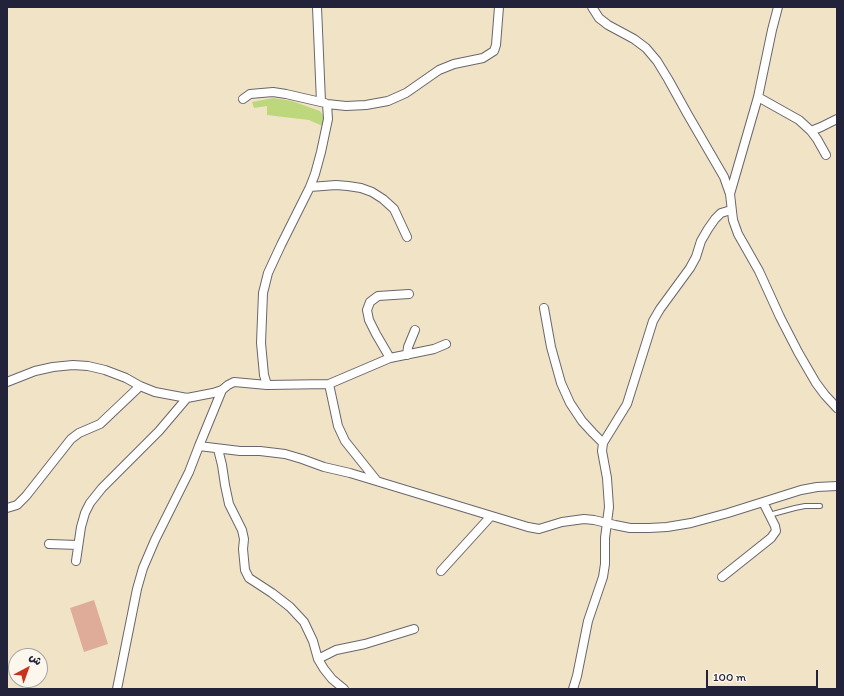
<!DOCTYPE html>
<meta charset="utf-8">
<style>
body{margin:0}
#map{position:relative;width:844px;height:696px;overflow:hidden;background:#f1e3c6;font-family:Itim,"Playpen Sans Arabic",sans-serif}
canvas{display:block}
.frame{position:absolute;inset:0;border:8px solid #22223b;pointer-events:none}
.north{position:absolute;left:8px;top:648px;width:40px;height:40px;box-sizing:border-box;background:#fbf7ec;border:1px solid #a4a2a5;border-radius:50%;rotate:41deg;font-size:11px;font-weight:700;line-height:16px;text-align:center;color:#22223b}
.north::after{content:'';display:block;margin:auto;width:14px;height:18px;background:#c8321e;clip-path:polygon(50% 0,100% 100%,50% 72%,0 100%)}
.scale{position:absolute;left:706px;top:670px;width:112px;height:18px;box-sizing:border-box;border:2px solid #22223b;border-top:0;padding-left:5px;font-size:12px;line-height:14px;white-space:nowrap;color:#22223b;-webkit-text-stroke:3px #fbf7ec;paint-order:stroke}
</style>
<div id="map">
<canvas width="844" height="696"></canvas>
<div class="frame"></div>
<div class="north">ش</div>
<div class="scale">100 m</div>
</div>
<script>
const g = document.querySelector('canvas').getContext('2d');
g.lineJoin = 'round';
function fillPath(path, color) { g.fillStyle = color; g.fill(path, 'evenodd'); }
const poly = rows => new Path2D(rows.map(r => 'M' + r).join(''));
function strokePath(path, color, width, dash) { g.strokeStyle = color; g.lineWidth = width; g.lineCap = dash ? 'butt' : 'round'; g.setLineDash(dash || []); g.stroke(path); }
fillPath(poly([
 [273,98,292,101,320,111,327,122,325,127,309,120,267,115,267,106,254,108,252,102]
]), '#bcd77c');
fillPath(poly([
 [94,600,108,644,84,652,70,608]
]), '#deac98');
const service = poly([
 [769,515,795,508,805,506,820,506]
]);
const minor = poly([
 [317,7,321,102],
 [592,7,599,18,608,25,634,39,646,48,657,61,668,79,688,115,724,177,730,194,733,220,738,234,759,271,780,317,798,352,816,383,825,395,837,408],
 [758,97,799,120,811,131,817,139,826,155],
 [243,99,250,94,273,92,286,94,325,103],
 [811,131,821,127,837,119],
 [310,187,336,185,348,186,361,188,372,192,383,199,394,209,407,237],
 [730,194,758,97,772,30,778,7],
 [544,308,551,347,561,383,570,403,582,421,593,433,603,443],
 [407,355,408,347,415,330],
 [390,358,376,334,369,320,367,310,370,302,378,296,409,294],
 [7,382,35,371,53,367,73,365,88,366,105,370,126,378,140,386,155,392,187,398,213,393,222,390,228,385,234,382,267,385,329,384,390,358,434,349,446,344],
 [329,384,338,426,345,441,377,481],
 [267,385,264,375,261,343,263,293,268,273,281,245,310,187,315,174,321,152,328,119,327,104,346,106,366,105,388,101,406,93,439,70,454,64,483,58,494,51,496,45,499,7],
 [199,446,222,390],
 [218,449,222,465,225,485,229,504,242,530,244,539,243,549,245,570,249,578,272,593,290,607,304,622,313,641,318,659,324,669,332,679,344,689],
 [7,508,17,505,26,496,71,439,79,433,100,424,140,386],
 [49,544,78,545],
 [76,561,81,527,85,513,90,503,102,488,159,431,187,398],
 [441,571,491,516],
 [722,577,771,538,776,531,775,526,763,502],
 [318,659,336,650,365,644,414,629],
 [117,689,137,589,143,568,155,540,189,472,199,446,240,451,260,451,285,454,302,459,324,467,350,473,528,527,539,529,562,522,584,519,594,520,615,525,630,528,649,528,667,527,691,523,728,513,801,490,817,487,837,486],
 [573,689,577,676,588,621,603,577,605,564,605,538,609,507,607,478,602,451,603,443,627,404,653,321,660,309,690,268,696,257,701,241,708,229,715,219,721,213,731,210]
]);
strokePath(service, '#6a666c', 6);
strokePath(minor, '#6a666c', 10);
strokePath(service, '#fff', 4);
strokePath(minor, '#fff', 8);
</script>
